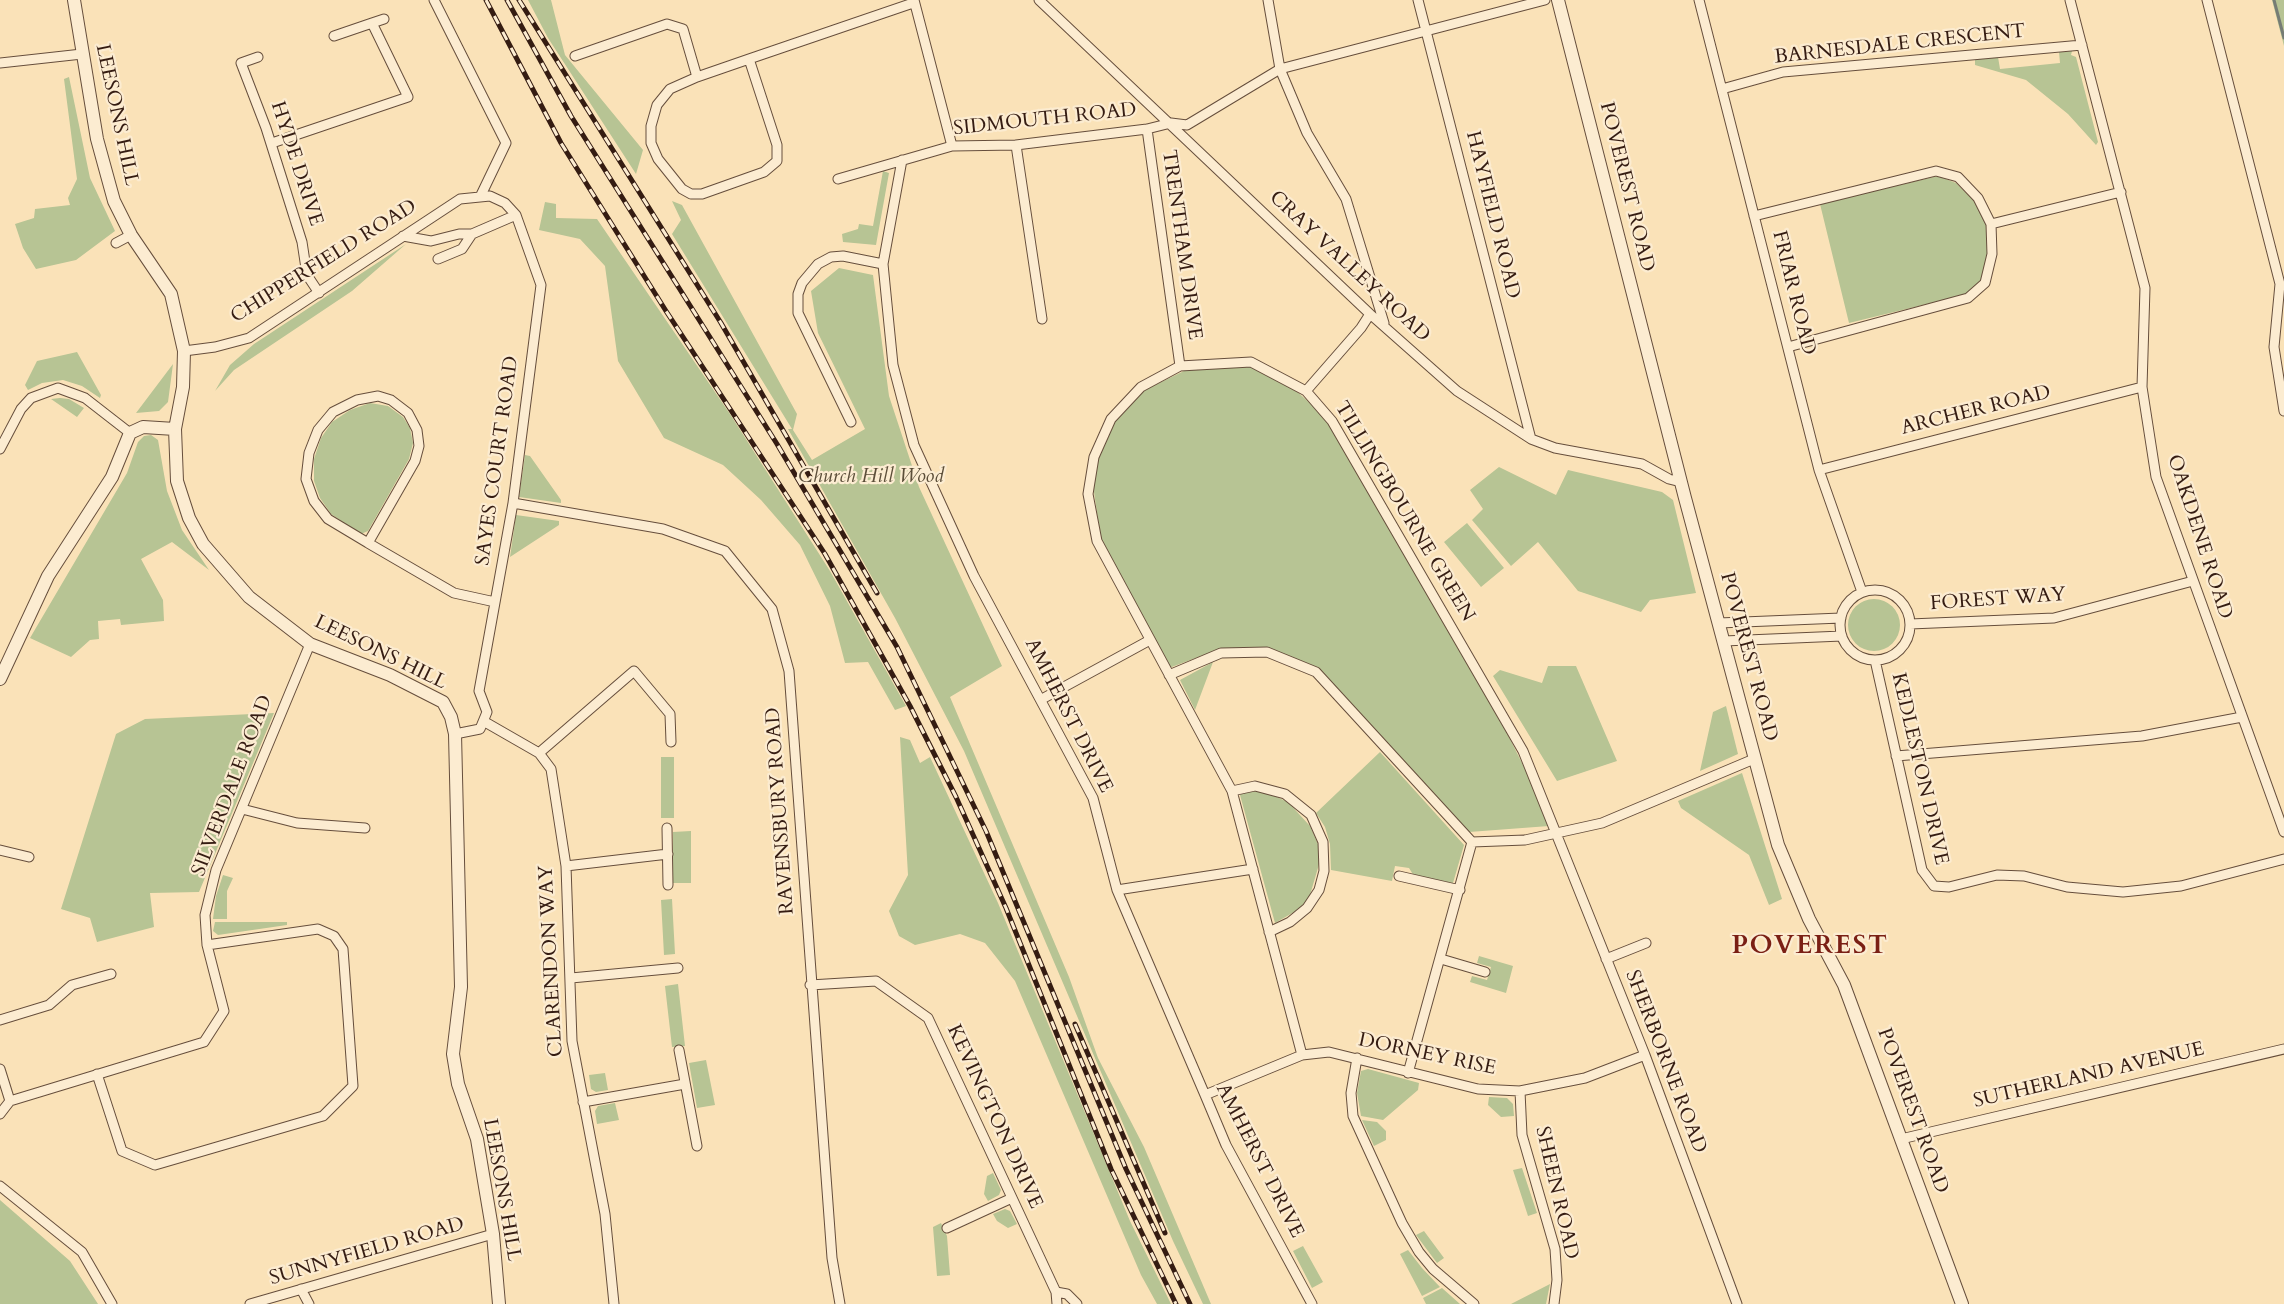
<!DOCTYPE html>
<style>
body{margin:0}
canvas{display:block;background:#fae2b8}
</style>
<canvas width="2284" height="1304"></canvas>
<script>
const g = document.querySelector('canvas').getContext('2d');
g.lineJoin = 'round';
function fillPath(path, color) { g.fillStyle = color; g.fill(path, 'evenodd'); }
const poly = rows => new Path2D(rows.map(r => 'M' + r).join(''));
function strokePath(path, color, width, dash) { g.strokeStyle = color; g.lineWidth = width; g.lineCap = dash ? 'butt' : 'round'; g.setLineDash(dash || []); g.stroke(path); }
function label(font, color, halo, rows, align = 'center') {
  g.font = font + ' Cardo,serif'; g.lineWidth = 4.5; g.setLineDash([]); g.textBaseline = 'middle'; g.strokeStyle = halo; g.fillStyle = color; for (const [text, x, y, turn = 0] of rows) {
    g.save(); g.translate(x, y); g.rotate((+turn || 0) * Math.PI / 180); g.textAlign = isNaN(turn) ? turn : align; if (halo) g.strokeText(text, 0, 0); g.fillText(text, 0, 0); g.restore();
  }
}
fillPath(poly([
 [528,0,551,0,565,55,643,150,636,174,548,38],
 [2272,0,2284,0,2284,46],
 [2072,51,2071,55,2076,57,2098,142,2096,145,2068,114,2026,80,1975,65,1975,59,1998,57,2000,69,2060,63,2059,52],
 [69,77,90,178,115,231,76,260,36,269,23,248,15,224,34,218,35,209,70,205,68,198,77,179,64,79],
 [883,171,889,173,876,245,843,242,842,234,858,229,859,224,873,226],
 [1938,176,1956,183,1974,201,1986,225,1989,253,1984,277,1973,290,1964,295,1849,323,1820,204],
 [672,201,682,205,797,414,793,430,812,460,865,429,818,333,811,291,839,268,873,275,889,396,919,487,1002,666,950,697,1069,977,1098,1058,1144,1147,1211,1304,1203,1304,1173,1241,964,751,895,618,788,429,792,429,672,234,681,220],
 [545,202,556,204,556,218,597,219,730,414,830,571,906,706,895,710,868,662,845,663,830,606,800,545,761,500,723,465,664,438,618,361,605,266,580,239,539,230],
 [406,244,352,291,234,370,215,391,230,365,254,344],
 [77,352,101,395,100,398,82,386,63,380,42,383,28,390,25,385,37,361],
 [173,364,168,402,159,411,136,413],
 [1250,367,1291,386,1325,417,1493,705,1528,775,1549,826,1469,832,1315,667,1270,649,1220,649,1169,668,1101,541,1093,485,1098,455,1115,421,1143,391,1188,369],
 [60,398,69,399,84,408,77,417,51,399],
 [370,403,388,406,403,417,410,428,413,443,409,459,368,531,361,534,331,514,320,498,314,481,314,459,321,438,332,422,350,410],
 [151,435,158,440,167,491,182,530,209,570,172,542,141,559,163,600,164,621,121,625,120,619,98,621,99,639,90,640,71,657,30,638,127,473,138,442,144,436],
 [525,455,530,456,561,500,561,503,519,497],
 [1499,467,1556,495,1568,470,1662,492,1673,500,1696,593,1650,600,1641,612,1578,591,1538,542,1511,566,1472,520,1483,509,1470,490],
 [516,515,559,521,559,525,510,557],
 [1467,523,1504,568,1481,587,1444,542],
 '1848 625a26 26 0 1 1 52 0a26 26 0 1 1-52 0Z',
 [1213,662,1195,710,1180,680],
 [1548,666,1576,666,1617,761,1557,781,1493,676,1500,670,1542,683],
 [1726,706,1738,754,1700,771,1713,712],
 [274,713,199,892,150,893,154,927,97,942,90,918,61,909,116,734,145,719],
 [900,737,910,740,920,763,930,757,998,903,1130,1221,1171,1304,1157,1304,1141,1275,1015,981,985,943,960,934,915,945,899,936,889,911,908,875],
 [1380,752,1464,845,1453,883,1414,876,1409,868,1395,866,1392,881,1331,870,1330,844,1325,827,1316,813],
 [661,757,674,757,674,818,661,818],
 [1742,773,1782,899,1769,905,1749,855,1681,808,1678,801],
 [1245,791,1265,792,1288,802,1310,826,1318,844,1320,861,1310,895,1301,908,1275,923,1240,795],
 [691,831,691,883,673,883,673,832],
 [223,875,233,878,227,891,227,919,213,919,216,896],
 [672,899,675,954,664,955,661,900],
 [215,922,287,922,287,925,218,935,213,931],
 [1479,956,1513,966,1506,993,1470,982,1472,976,1487,980,1491,967,1477,963],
 [678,984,685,1046,672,1047,665,986],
 [706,1060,715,1105,697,1108,689,1063],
 [1368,1069,1419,1083,1418,1090,1383,1120,1361,1116,1357,1093,1361,1071],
 [605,1073,608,1090,596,1092,591,1089,589,1075],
 [1489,1097,1507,1098,1513,1104,1514,1116,1501,1117,1488,1105],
 [615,1103,619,1120,597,1124,595,1111,598,1106],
 [1362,1120,1377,1122,1386,1131,1386,1140,1374,1146],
 [1522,1168,1537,1213,1528,1216,1513,1170],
 [993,1173,1001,1190,999,1195,988,1201,984,1194,987,1176],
 [0,1200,70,1261,98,1304,0,1304],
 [1005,1209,1010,1211,1017,1224,1008,1228,997,1221,993,1214],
 [941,1223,947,1236,950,1275,937,1276,933,1227],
 [1424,1231,1444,1258,1437,1263,1416,1235],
 [1303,1246,1323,1282,1312,1288,1293,1251],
 [1408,1250,1422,1268,1440,1287,1422,1296,1400,1254],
 [1550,1284,1546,1304,1511,1304],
 [1442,1288,1460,1304,1426,1304,1423,1298]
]), '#b7c494');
strokePath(poly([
 [2274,0,2284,38]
]), '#767c75', 3);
const minor = poly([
 [434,0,506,143,481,195],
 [914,0,952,146],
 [1039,0,1370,314,1457,391,1531,439,1555,448,1642,464,1669,479,1681,482],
 [1268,0,1280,69,1307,133,1346,199,1384,323],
 [1418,0,1531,439],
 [1699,0,1819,470,1862,592],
 [2070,0,2145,288,2142,387,2156,477,2284,832],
 [2207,0,2280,284,2274,347,2284,411],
 [372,23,384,19],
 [575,56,667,24,683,29,697,77],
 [258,57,241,63,266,128,302,242,307,275,319,293],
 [749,59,777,145,777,161,764,172,702,194,691,194,682,189,658,159,651,143,651,126,657,105,670,89,697,77,749,59,913,3],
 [0,63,82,54],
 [1722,89,1783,72,2082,45],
 [1147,129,1180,366],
 [272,143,408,97,372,23,334,36],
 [1016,145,1042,319],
 [902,160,883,264,893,365,914,445,974,576,1093,798,1117,890,1205,1095,1226,1145,1312,1304],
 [838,179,952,146,1016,145,1147,129,1171,123,1187,125,1280,69,1545,0],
 [1754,216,1936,171,1958,177,1978,198,1991,224,1992,254,1985,283,1968,298,1788,347],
 [1991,224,2121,192],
 [403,236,431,241,459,234,472,234,516,215],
 [116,243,131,235],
 [438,259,462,249,472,234],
 [184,351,215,347,249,338,460,199,490,196,505,203,516,215,541,285,513,503,479,691,487,712,480,729,455,734],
 [1306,391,1361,328,1370,314],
 [851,422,798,313,798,294,802,283,818,264,831,257,843,256,883,264],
 [0,449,21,409,31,398,58,388,85,398,130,433],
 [1819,470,2142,387],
 [513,503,663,529,725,551,772,609,789,671,832,1258,840,1304],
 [368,543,328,519,314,501,306,479,309,453,318,430,333,412,357,400,378,396,391,400,408,413,417,430,419,446,415,461,368,543,454,593,495,602],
 '1840 625a35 35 0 1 1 70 0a35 35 0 1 1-70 0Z',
 [1719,623,1841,618],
 [1910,624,2054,618,2193,581],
 [1724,641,1842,636],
 [1875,660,1922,870,1934,886,1949,887,1997,875,2024,876,2067,887,2123,892,2181,886,2284,859],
 [1169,675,1221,653,1267,652,1316,672,1472,842,1408,1073],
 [1042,699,1150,640],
 [485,722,539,753,551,769,566,866,572,1041,605,1214,614,1304],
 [539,753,634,671,670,714,671,742],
 [1896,756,2142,736,2242,717],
 [1232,791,1255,786,1285,794,1311,815,1323,842,1324,871,1319,890,1307,908,1290,922,1269,932],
 [242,809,297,823,365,828],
 [667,828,668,885],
 [1472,842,1525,840,1602,823,1754,759],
 [0,850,29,857],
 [566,866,668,854],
 [1399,876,1460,890],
 [1117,890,1253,869],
 [1441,959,1485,972],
 [1606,959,1646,943],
 [571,978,678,968],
 [810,985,876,981,928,1018,1056,1292,1067,1294,1077,1304],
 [0,1020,49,1005,72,985,111,974],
 [679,1050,697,1146],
 [1302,1055,1232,791,1097,541,1088,494,1094,457,1111,419,1141,387,1180,366,1251,362,1306,391,1332,421,1523,751,1645,1055,1737,1304],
 [1357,1058,1351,1093,1353,1116,1402,1223,1419,1252,1433,1269,1474,1304],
 [0,1069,10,1101],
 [97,1074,122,1151,155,1165,323,1116,353,1086,343,949,334,936,318,929,207,945],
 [1520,1091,1522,1135,1555,1249,1557,1280,1554,1304],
 [1205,1095,1302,1055,1329,1052,1478,1089,1520,1091,1585,1078,1645,1055],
 [583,1102,685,1084],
 [0,1114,10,1101,204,1042,224,1011,207,945,205,915,216,870,310,644],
 [1901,1139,2284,1049],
 [0,1186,82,1252,112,1304],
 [947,1228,1012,1198],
 [301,1289,309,1304],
 [1056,1292,1057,1304],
 [250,1304,493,1234]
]);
const tertiary = poly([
 [74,0,97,139,114,201,131,235,171,294,184,351,183,387,175,429,177,481,189,518,203,544,249,597,310,644,390,675,443,702,451,717,455,734,461,987,453,1054,458,1084,477,1139,493,1234,499,1304],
 [1558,0,1685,498,1778,845,1809,919,1844,985,1962,1304],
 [0,679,48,576,112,477,130,433,143,427,175,429]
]);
strokePath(minor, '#664e3c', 11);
strokePath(tertiary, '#664e3c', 14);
strokePath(minor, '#fcecd1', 9);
strokePath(tertiary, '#fcecd1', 12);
const rail = poly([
 [486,0,561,143,666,311,825,554,910,706,956,797,1006,908,1111,1169,1176,1304],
 [507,0,571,116,777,444,897,647,986,831,1126,1169,1190,1304],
 [519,0,721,323,877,593],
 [1075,1024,1165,1233]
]);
strokePath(rail, '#351c12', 5);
strokePath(rail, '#fcecd1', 3, [9]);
label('20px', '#351c12', '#fcecd1', [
 ["BARNESDALE CRESCENT",1900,45,-6],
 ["LEESONS HILL",116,115,78],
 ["SIDMOUTH ROAD",1045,120,-6],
 ["HYDE DRIVE",296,164,72],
 ["POVEREST ROAD",1626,187,76],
 ["HAYFIELD ROAD",1492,215,76],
 ["TRENTHAM DRIVE",1181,245,82],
 ["CHIPPERFIELD ROAD",324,262,-32],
 ["CRAY VALLEY ROAD",1349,267,43],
 ["FRIAR ROAD",1793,293,76],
 ["ARCHER ROAD",1976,411,-14],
 ["SAYES COURT ROAD",498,461,-82],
 ["TILLINGBOURNE GREEN",1404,512,59],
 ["OAKDENE ROAD",2199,537,72],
 ["FOREST WAY",1998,600,-4],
 ["LEESONS HILL",380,653,26],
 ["POVEREST ROAD",1748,657,75],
 ["AMHERST DRIVE",1068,716,63],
 ["KEDLESTON DRIVE",1919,769,77],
 ["SILVERDALE ROAD",233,786,-69],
 ["RAVENSBURY ROAD",781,811,-94],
 ["CLARENDON WAY",552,961,-93],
 ["DORNEY RISE",1427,1055,12],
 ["SHERBORNE ROAD",1665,1062,69],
 ["SUTHERLAND AVENUE",2089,1076,-13],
 ["POVEREST ROAD",1912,1111,70],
 ["KEVINGTON DRIVE",994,1117,65],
 ["AMHERST DRIVE",1259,1161,63],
 ["LEESONS HILL",501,1190,80],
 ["SHEEN ROAD",1556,1193,77],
 ["SUNNYFIELD ROAD",367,1252,-16]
]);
label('italic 20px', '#5c4e39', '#fcecd1', [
 ["Church Hill Wood",871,477]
]);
g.letterSpacing = '1.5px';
label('bold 26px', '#7a1f14', '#fcecd1', [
 ["POVEREST",1810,947]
]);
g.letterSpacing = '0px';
</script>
